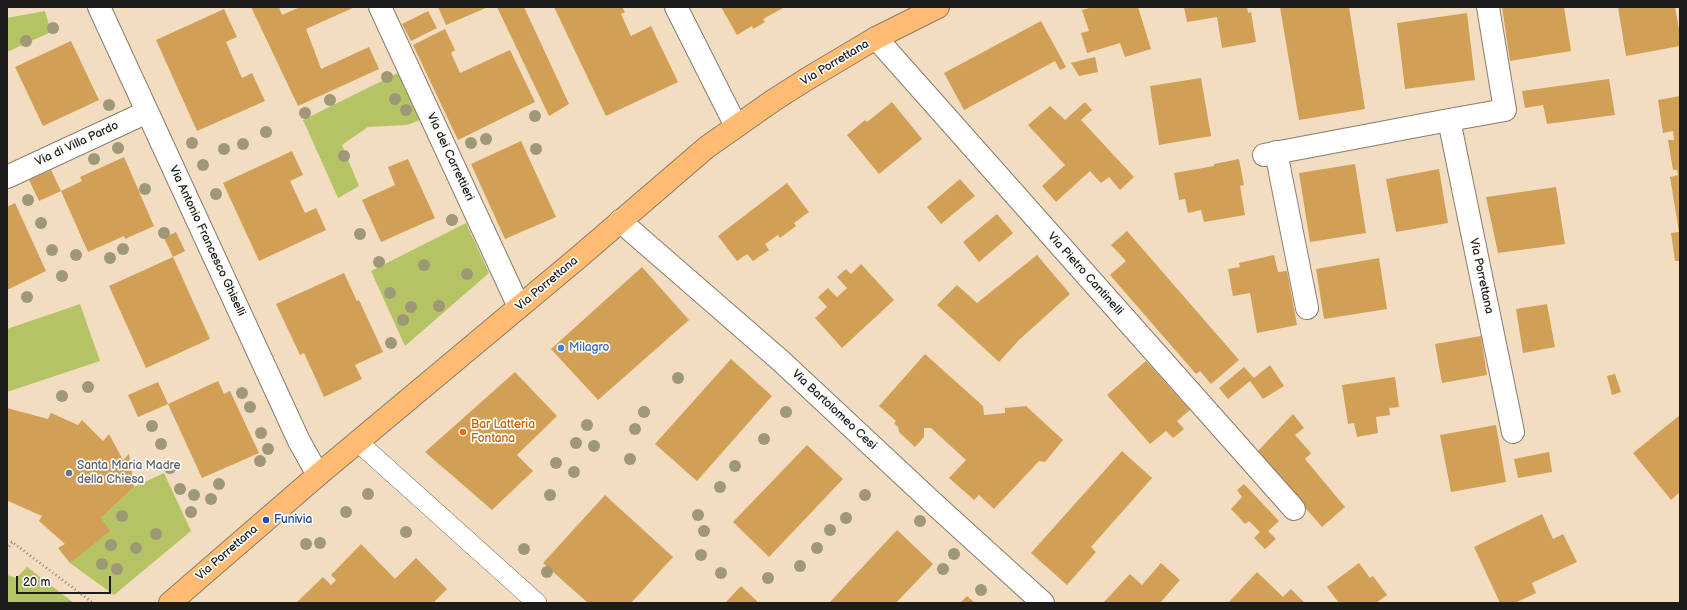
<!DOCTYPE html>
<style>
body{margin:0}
#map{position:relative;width:1687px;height:610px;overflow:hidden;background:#f3ddc0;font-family:"Balsamiq Sans",sans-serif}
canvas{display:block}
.frame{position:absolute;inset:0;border:8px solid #1c1c1c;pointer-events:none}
.scale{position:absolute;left:16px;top:576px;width:95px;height:18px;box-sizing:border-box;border:2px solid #1c1c1c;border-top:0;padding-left:5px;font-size:12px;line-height:14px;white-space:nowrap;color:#1c1c1c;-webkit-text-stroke:3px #fdfcf7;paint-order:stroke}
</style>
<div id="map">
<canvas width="1687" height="610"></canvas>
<div class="frame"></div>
<div class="scale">20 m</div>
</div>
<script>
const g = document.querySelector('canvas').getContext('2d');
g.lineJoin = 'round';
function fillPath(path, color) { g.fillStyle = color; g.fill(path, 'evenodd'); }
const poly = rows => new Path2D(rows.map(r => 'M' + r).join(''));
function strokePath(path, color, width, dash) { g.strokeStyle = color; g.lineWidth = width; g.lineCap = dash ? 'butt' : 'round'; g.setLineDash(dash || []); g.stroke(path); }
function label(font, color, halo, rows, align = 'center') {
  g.font = font + ' "Balsamiq Sans",sans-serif'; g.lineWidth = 3.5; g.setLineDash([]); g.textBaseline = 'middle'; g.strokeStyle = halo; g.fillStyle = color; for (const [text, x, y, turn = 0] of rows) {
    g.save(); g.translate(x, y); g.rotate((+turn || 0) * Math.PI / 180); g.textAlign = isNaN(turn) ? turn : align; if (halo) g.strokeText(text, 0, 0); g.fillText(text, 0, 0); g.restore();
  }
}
fillPath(poly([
 [45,11,51,32,7,52,7,18],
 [398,73,420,120,407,125,368,127,342,145,359,186,338,198,303,120],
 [466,223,489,273,405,346,371,271],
 [80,304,100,361,7,392,7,329],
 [164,473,191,531,114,595,70,563,101,518,134,487],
 [27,567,74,603,7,603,7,575,16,578]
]), '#b5c365');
fillPath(poly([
 [251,7,279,7,282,15,300,7,355,7,306,29,319,63,321,69,369,47,379,69,298,106],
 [438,7,488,7,446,25],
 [497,7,524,7,569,104,549,116],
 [554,7,622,7,625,12,621,14,631,36,651,26,678,82,606,116],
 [721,7,785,7,763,19,765,22,753,29,752,26,737,35],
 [1093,7,1138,7,1151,49,1125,57,1120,43,1087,53,1081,33,1089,31,1082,10],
 [1184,7,1247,7,1248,13,1251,12,1256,42,1222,48,1217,17,1187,22],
 [1280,7,1349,7,1365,109,1299,120],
 [1502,7,1564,7,1571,51,1510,61],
 [1618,7,1675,7,1680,35,1680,46,1626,56],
 [224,9,237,37,226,42,242,78,252,73,265,101,197,131,156,40],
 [428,11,437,28,411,41,402,24],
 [1467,13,1475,80,1405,89,1397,23],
 [1041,21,1066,67,1060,70,1055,61,964,110,944,73],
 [445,29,455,50,451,53,460,73,510,50,535,102,458,140,413,45],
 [71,41,99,100,43,126,15,67],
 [1095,57,1098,72,1079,76,1071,63],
 [1201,78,1211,136,1159,145,1150,86],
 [1609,79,1615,115,1547,124,1543,105,1525,108,1522,91],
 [1680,96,1680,261,1675,261,1671,233,1679,232,1670,177,1678,175,1677,170,1673,170,1668,140,1674,140,1673,131,1663,133,1658,100],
 [892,102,922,139,879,174,847,135,865,120,867,122],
 [1085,102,1092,110,1081,120,1134,177,1120,190,1109,177,1101,183,1090,171,1056,202,1042,186,1065,165,1028,125,1050,106,1065,120],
 [521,141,556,217,505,239,471,164],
 [292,151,303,175,290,181,305,213,316,208,326,230,259,261,223,183],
 [124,157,154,226,125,239,124,236,88,252,61,191,82,181,80,177],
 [408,159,435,218,381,242,362,200,395,185,388,167],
 [1239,159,1244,185,1240,186,1245,215,1204,222,1201,210,1188,213,1185,199,1179,200,1174,173,1214,166,1214,164],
 [1355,164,1366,233,1310,242,1299,173],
 [1439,169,1448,223,1396,232,1386,179],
 [51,170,61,191,39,201,29,180],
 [960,179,975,196,941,224,927,207],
 [787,183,809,212,794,223,796,226,780,238,778,235,765,244,769,250,753,261,747,254,737,261,718,236],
 [1556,187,1565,244,1498,253,1486,197],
 [15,203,46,271,7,290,7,207],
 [997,214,1013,233,979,262,963,242],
 [1127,231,1239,360,1211,384,1200,371,1196,374,1110,275,1126,261,1111,245],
 [176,232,185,251,173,257,164,238],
 [1037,255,1070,294,1019,340,999,362,937,305,957,285,977,303],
 [1274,255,1278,272,1287,271,1297,325,1257,333,1250,293,1233,296,1228,269,1240,267,1239,263],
 [173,257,210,339,146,368,109,286],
 [1379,258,1387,309,1324,319,1316,269],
 [861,264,894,300,842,348,815,318,827,307,818,297,828,288,837,297,847,288,837,277,846,269,851,274],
 [642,267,689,320,598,400,551,349],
 [344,273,357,301,359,300,383,352,355,365,362,379,324,397,304,353,300,355,276,304],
 [1547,304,1555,347,1523,353,1516,309],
 [1481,336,1487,375,1442,383,1435,344],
 [925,354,983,406,984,415,1005,413,1005,408,1026,406,1063,440,1045,462,1039,461,994,509,979,495,974,500,949,478,966,460,931,428,924,428,924,437,915,447,899,432,898,427,894,423,896,421,879,406],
 [731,359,772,396,697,481,655,444],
 [1146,361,1190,410,1177,421,1184,429,1173,438,1166,431,1150,444,1107,395],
 [1270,365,1284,386,1263,399,1250,381,1228,399,1219,388,1244,367,1254,378],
 [515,372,557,416,517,455,533,471,492,510,425,452],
 [1615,374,1621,392,1612,395,1607,376],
 [1395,377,1399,407,1389,408,1390,415,1376,417,1378,433,1357,437,1354,423,1348,424,1342,385],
 [218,381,224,394,230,391,259,453,202,478,168,404],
 [158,382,168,404,138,417,128,395],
 [7,408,48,419,51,413,78,425,82,420,103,441,109,434,123,460,129,454,134,487,101,518,110,531,70,563,58,548,65,544,39,521,42,516,8,501],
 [1293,414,1304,428,1295,435,1311,453,1305,459,1345,507,1322,527,1257,452],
 [1680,415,1680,492,1671,500,1633,453],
 [1496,425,1506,482,1451,492,1440,435],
 [807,445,843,479,769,557,733,522],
 [1122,451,1152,478,1091,547,1096,552,1067,585,1031,553],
 [1549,452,1552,472,1518,478,1514,459],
 [1244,484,1279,521,1268,531,1276,539,1265,549,1254,538,1260,532,1249,521,1245,524,1231,509,1242,497,1237,490],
 [605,495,673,557,631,603,588,603,543,563],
 [1542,514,1553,539,1563,534,1577,562,1532,583,1536,593,1515,603,1500,603,1474,547],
 [897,530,933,564,896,603,829,603],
 [361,544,395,579,416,558,447,589,433,603,296,603,323,577,331,585,336,580,331,575],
 [1161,563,1180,580,1160,603,1103,603,1130,574,1142,585],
 [1359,563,1370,578,1373,576,1387,595,1376,603,1339,603,1327,587],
 [1257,572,1283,597,1291,589,1305,603,1228,603],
 [741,586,759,603,725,603],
 [967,596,975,603,960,603]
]), '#d29f56');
const lane = poly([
 [358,442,537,603]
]);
const street = poly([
 [99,7,299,441,318,475],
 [380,7,519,307],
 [676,7,736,126],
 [1488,7,1505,110,1449,120,1513,432],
 [876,38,1294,509],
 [1276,152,1307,308],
 [1264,155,1449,120],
 [7,177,147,112],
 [620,221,781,361,932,502,1043,603]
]);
const primary = poly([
 [170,603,318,475,579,257,707,147,774,100,807,79,876,38,938,7]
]);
strokePath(lane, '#887c6e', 20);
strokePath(street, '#887c6e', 24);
strokePath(primary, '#887c6e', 24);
strokePath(poly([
 [7,540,12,542],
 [7,550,12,542,93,603]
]), '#887c6e', 2.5, [1, 3]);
strokePath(lane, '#fff', 19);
strokePath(street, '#fff', 22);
strokePath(primary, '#febb71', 22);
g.fillStyle = '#9e9876';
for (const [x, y] of [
 [53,28],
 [26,41],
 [387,77],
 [395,99],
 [330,100],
 [109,105],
 [406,110],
 [305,113],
 [535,116],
 [266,132],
 [486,139],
 [192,143],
 [471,143],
 [243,144],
 [118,148],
 [224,149],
 [536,149],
 [344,156],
 [94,159],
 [203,165],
 [145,189],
 [216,194],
 [28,200],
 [452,220],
 [41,223],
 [164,233],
 [360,234],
 [123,249],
 [52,250],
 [76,255],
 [110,258],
 [379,262],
 [424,265],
 [467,274],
 [62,276],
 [390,293],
 [27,297],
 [439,306],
 [411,307],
 [403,320],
 [391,343],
 [678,378],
 [88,387],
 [242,393],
 [62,396],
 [250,407],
 [644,412],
 [786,412],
 [587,425],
 [152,426],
 [635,429],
 [261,433],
 [764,439],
 [576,443],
 [161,444],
 [594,446],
 [268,449],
 [630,459],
 [260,461],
 [556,463],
 [735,466],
 [170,468],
 [574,472],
 [219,484],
 [720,487],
 [180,489],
 [368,494],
 [194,495],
 [550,495],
 [865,495],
 [211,499],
 [191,512],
 [346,512],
 [698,515],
 [122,516],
 [846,518],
 [920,521],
 [830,530],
 [704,531],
 [406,532],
 [156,534],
 [320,543],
 [306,544],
 [111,545],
 [136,548],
 [817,548],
 [524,549],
 [954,554],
 [701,555],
 [102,564],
 [800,566],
 [117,569],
 [943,569],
 [547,572],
 [721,573],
 [768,578],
 [981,590]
]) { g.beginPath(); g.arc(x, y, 6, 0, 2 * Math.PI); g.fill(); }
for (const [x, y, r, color] of [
 [561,348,4,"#3f7fe0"],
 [463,432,4,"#e8710a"],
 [69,473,4,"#6b7280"],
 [266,520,4,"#1a4fb4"]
]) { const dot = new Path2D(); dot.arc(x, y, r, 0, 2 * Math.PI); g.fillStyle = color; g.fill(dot); strokePath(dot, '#fdfcf7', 1.5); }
label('12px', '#1c1c1c', '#fdfcf7', [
 ["Via Porrettana",835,63,-31],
 ["Via di Villa Pardo",77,144,-25],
 ["Via dei Carrettieri",450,157,65],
 ["Via Antonio Francesco Ghiselli",207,241,65],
 ["Via Pietro Cantinelli",1085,274,48],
 ["Via Porrettana",1481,276,78],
 ["Via Porrettana",547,284,-40],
 ["Via Bartolomeo Cesi",834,410,43],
 ["Via Porrettana",227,553,-41]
]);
label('12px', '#366cbe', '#fdfcf7', [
 ["Milagro",569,348]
], 'left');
label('12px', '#c56008', '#fdfcf7', [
 ["Bar Latteria",471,425],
 ["Fontana",471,439]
], 'left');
label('12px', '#5b616d', '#fdfcf7', [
 ["Santa Maria Madre",77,466],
 ["della Chiesa",77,480]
], 'left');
label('12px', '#164399', '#fdfcf7', [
 ["Funivia",274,520]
], 'left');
</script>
